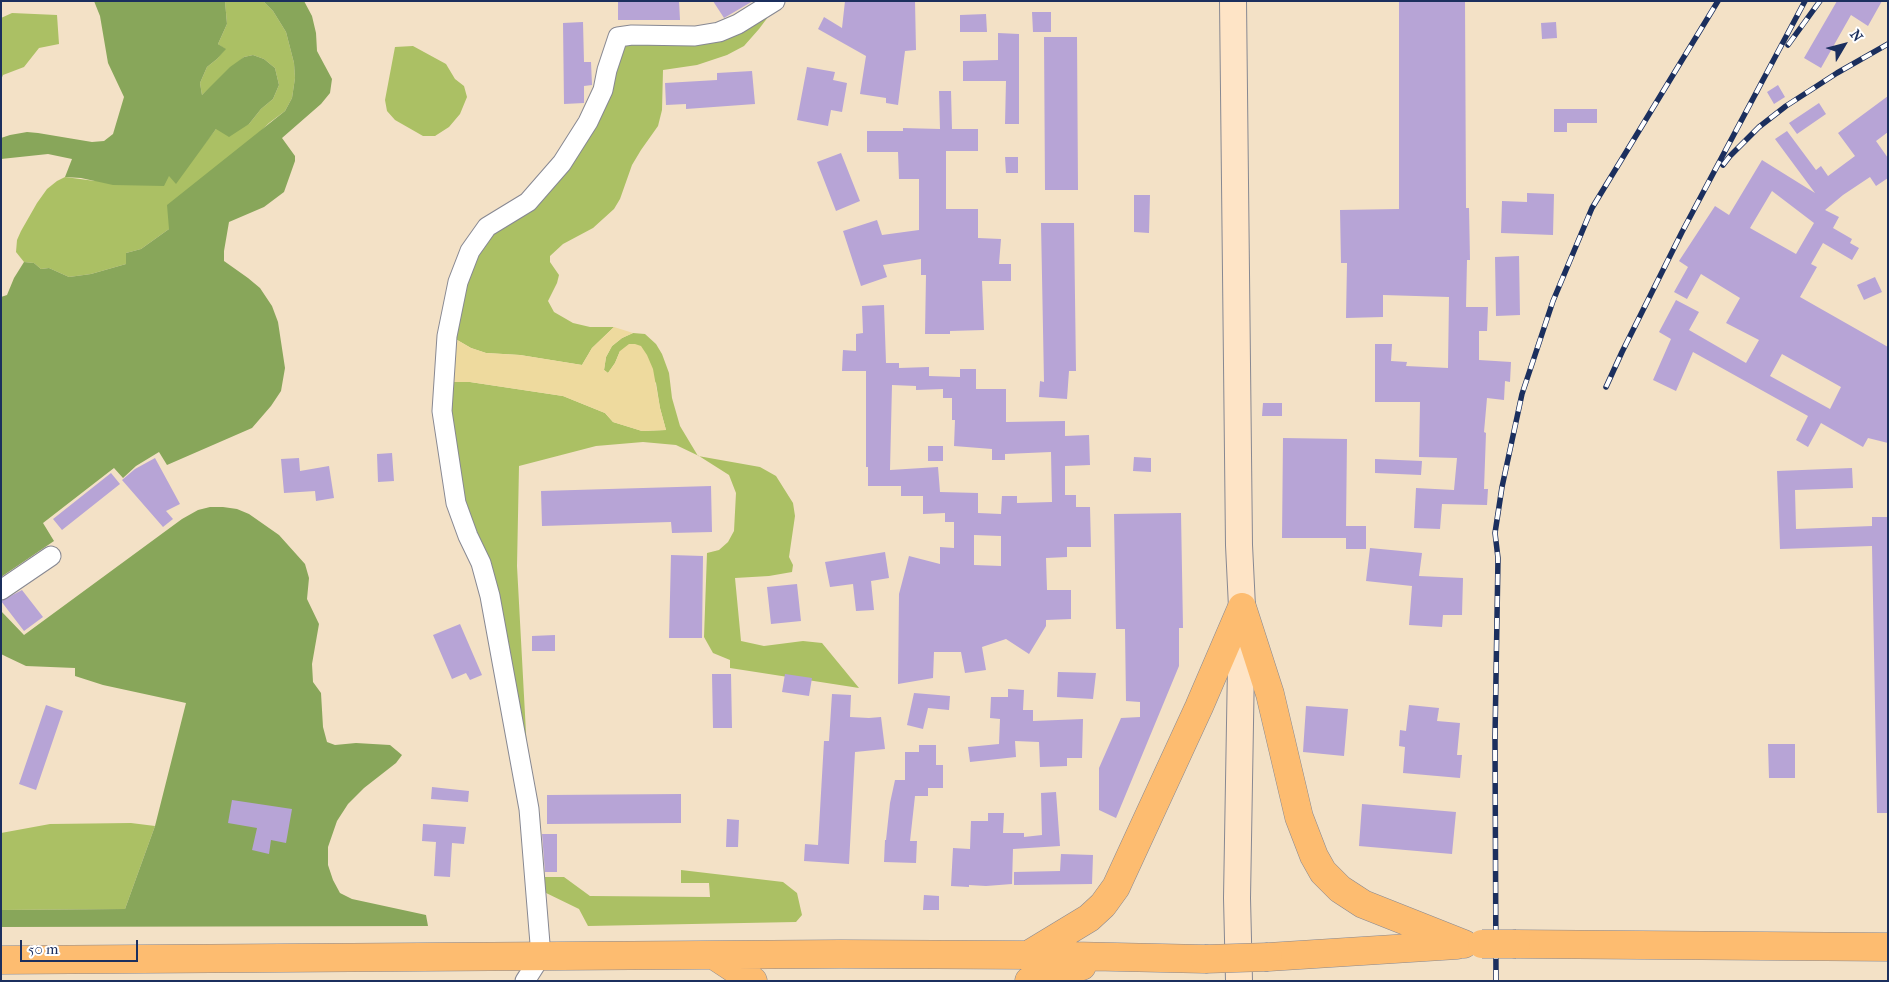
<!DOCTYPE html>
<style>
body{margin:0}
#map{position:relative;width:1889px;height:982px;overflow:hidden;background:#f3e1c6;font-family:"IM FELL French Canon",serif}
canvas{display:block}
.frame{position:absolute;inset:0;border:2px solid #1b2f5e;pointer-events:none}
.north{position:absolute;left:1819px;top:20px;width:50px;height:50px;-webkit-text-stroke:4px #fff;paint-order:stroke;rotate:53deg;font-size:14px;font-weight:700;line-height:20px;text-align:center;color:#1b2f5e}
.north::after{content:'';display:block;margin:auto;width:18px;height:22px;background:#1b2f5e;clip-path:polygon(50% 0,100% 100%,50% 72%,0 100%)}
.scale{position:absolute;left:20px;top:940px;width:118px;height:22px;box-sizing:border-box;border:2px solid #1b2f5e;border-top:0;padding-left:6px;font-size:15px;line-height:18px;white-space:nowrap;color:#1b2f5e;-webkit-text-stroke:4px #fff;paint-order:stroke}
</style>
<div id="map">
<canvas width="1889" height="982"></canvas>
<div class="frame"></div>
<div class="north">N</div>
<div class="scale">50 m</div>
</div>
<script>
const g = document.querySelector('canvas').getContext('2d');
g.lineJoin = 'round';
function fillPath(path, color) { g.fillStyle = color; g.fill(path, 'evenodd'); }
const poly = rows => new Path2D(rows.map(r => 'M' + r).join(''));
function strokePath(path, color, width, dash) { g.strokeStyle = color; g.lineWidth = width; g.lineCap = dash ? 'butt' : 'round'; g.setLineDash(dash || []); g.stroke(path); }
fillPath(poly([
 [225,1,263,1,273,11,286,32,294,63,295,78,292,98,285,111,269,123,169,221,169,229,141,249,126,253,126,264,91,274,69,277,49,268,41,269,34,263,24,262,16,252,17,240,21,231,37,203,47,189,57,181,65,177,95,181,169,176,202,147,216,129,249,124,261,109,273,99,279,85,275,68,264,59,253,55,244,57,202,95,200,83,207,67,217,59,225,49,218,44,227,24],
 [780,1,759,29,744,46,727,55,697,65,663,70,662,110,658,126,641,150,632,165,620,199,614,209,593,228,563,244,550,256,550,262,559,275,557,283,548,301,554,312,573,323,590,327,614,327,592,348,582,365,520,355,486,353,471,348,452,337,459,297,487,235,522,209,627,44,703,39],
 [12,13,57,15,59,44,39,48,24,67,3,75,1,80,1,18],
 [413,46,446,64,455,79,464,86,467,97,460,114,449,127,435,136,423,136,395,120,387,111,385,100,395,47],
 [633,333,645,334,656,344,662,354,669,373,672,398,680,426,698,456,760,467,776,476,793,503,795,516,789,557,793,565,792,572,769,576,735,578,741,641,764,646,803,641,822,643,859,688,730,668,730,660,713,653,704,637,707,553,719,550,728,542,734,531,736,493,729,475,699,456,676,445,643,442,596,446,519,466,517,566,528,770,466,510,448,405,451,382,470,382,563,396,605,413,613,422,642,431,666,430,660,408,656,383,620,351,615,363,608,373,604,370,606,357,612,346,622,338],
 [131,823,155,826,125,909,1,910,1,833,50,824],
 [681,870,783,882,797,893,802,915,796,922,588,926,579,909,542,891,541,877,564,877,590,896,710,897,709,883,681,883]
]), '#abc064');
fillPath(poly([
 [94,1,225,1,227,24,218,44,226,49,217,59,207,67,200,83,202,95,230,67,244,57,253,55,264,59,275,68,279,85,273,99,261,109,249,124,229,137,216,129,176,184,169,176,164,186,113,185,81,178,65,177,72,159,48,154,1,159,1,138,10,135,27,132,38,133,92,142,104,141,113,134,124,97,108,63,100,16],
 [263,1,304,1,312,16,316,33,317,51,332,79,330,93,321,104,282,138,295,156,295,161,284,192,264,207,229,222,224,251,224,261,248,278,260,288,272,306,278,322,285,368,281,391,271,406,252,428,167,465,159,452,136,466,123,478,114,468,43,523,54,541,1,577,1,297,7,295,14,278,24,262,34,263,41,269,49,268,69,277,91,274,126,264,126,253,141,249,169,229,167,205,285,111,292,98,295,78,294,63,286,32,273,11],
 [210,507,223,507,237,509,249,514,279,535,305,564,309,578,307,599,319,624,312,664,313,682,321,693,323,727,327,742,335,745,356,743,390,745,402,755,396,763,364,788,348,804,337,821,328,847,328,865,333,880,340,893,352,899,426,915,428,926,1,927,1,910,125,909,155,826,186,703,103,685,75,676,75,668,26,666,7,657,1,654,1,611,24,635,182,519,198,510]
]), '#88a65a');
fillPath(poly([
 [614,327,633,333,622,338,612,346,606,357,604,370,608,373,615,363,620,351,629,344,635,344,641,346,647,355,653,369,660,408,666,430,642,431,613,422,605,413,563,396,470,382,451,382,452,337,471,348,486,353,520,355,582,365,592,348]
]), '#eeda9e');
fillPath(poly([
 [618,1,679,1,680,20,618,20],
 [713,1,753,1,724,18],
 [845,1,915,1,916,50,905,51,898,105,886,103,886,98,860,94,866,56,818,29,824,17,842,28],
 [1399,1,1465,1,1466,208,1469,208,1470,260,1467,260,1466,307,1488,307,1487,331,1479,331,1479,360,1511,362,1510,382,1505,381,1504,400,1487,398,1484,432,1486,433,1484,489,1488,489,1487,505,1442,504,1440,529,1414,528,1416,488,1454,490,1457,458,1419,457,1420,402,1375,402,1375,344,1392,344,1391,361,1407,362,1406,366,1448,368,1449,297,1383,295,1383,317,1346,318,1347,263,1341,263,1340,210,1399,209],
 [1837,1,1882,1,1868,26,1851,15,1821,68,1804,58],
 [1032,12,1051,12,1051,32,1033,32],
 [986,14,987,32,960,32,960,15],
 [583,22,584,62,591,62,592,85,584,86,584,103,564,104,563,23],
 [1556,22,1557,38,1542,39,1541,23],
 [998,33,1019,34,1019,124,1005,124,1006,81,963,81,963,61,998,60],
 [1044,37,1077,37,1078,190,1045,190],
 [807,67,835,72,833,80,847,83,842,112,831,110,828,126,797,120],
 [752,71,755,104,686,109,686,104,666,105,665,83,717,80,717,73],
 [1778,85,1785,97,1774,104,1767,92],
 [939,91,951,91,952,129,978,129,978,151,946,151,946,209,978,209,978,238,1001,239,999,264,1011,264,1011,281,982,281,984,330,950,331,950,334,925,334,926,275,921,275,921,259,883,265,887,277,861,286,843,231,877,220,882,235,919,230,919,179,899,179,898,152,867,152,867,131,903,131,903,128,940,129],
 [1888,96,1888,132,1876,141,1888,158,1888,178,1876,186,1870,177,1843,195,1825,210,1839,217,1833,228,1852,239,1850,243,1859,248,1852,260,1823,243,1811,264,1817,267,1800,297,1888,347,1888,443,1868,438,1863,447,1821,423,1808,447,1796,440,1808,416,1693,352,1676,391,1653,380,1671,339,1659,332,1676,300,1699,312,1689,330,1746,363,1759,340,1726,323,1740,298,1701,274,1687,299,1674,292,1688,267,1679,261,1715,206,1729,215,1762,160,1815,193,1775,139,1787,131,1816,170,1821,166,1828,176,1855,156,1838,133],
 [1772,191,1814,223,1796,254,1750,228],
 [1782,354,1841,387,1830,409,1770,376],
 [1819,103,1826,114,1797,134,1789,123],
 [1554,109,1597,109,1597,123,1567,123,1567,132,1554,132],
 [841,153,860,201,836,211,817,162],
 [1005,157,1018,157,1018,173,1006,173],
 [1527,193,1554,194,1553,235,1501,233,1502,201,1527,202],
 [1134,195,1150,195,1149,233,1134,232],
 [1041,223,1074,223,1076,371,1069,371,1067,399,1039,397,1040,381,1044,382],
 [1519,256,1520,315,1496,316,1495,257],
 [1875,277,1882,292,1864,300,1857,285],
 [884,305,886,363,899,363,899,368,929,367,929,376,960,377,960,369,976,369,976,389,1006,389,1006,422,1065,421,1065,436,1089,435,1090,465,1065,466,1065,495,1076,495,1076,507,1090,507,1091,547,1067,547,1067,557,1046,558,1047,590,1071,590,1071,619,1046,620,1046,626,1029,654,1006,639,982,647,986,670,965,673,961,652,934,652,933,678,898,684,899,594,909,556,940,564,940,547,954,548,954,522,945,522,945,513,923,514,923,496,901,496,901,486,868,486,868,467,866,467,866,371,842,371,843,350,856,351,856,334,863,333,862,306],
 [892,385,916,386,916,390,943,389,943,398,952,398,952,420,955,420,954,446,992,449,992,460,1005,460,1005,454,1051,452,1052,502,1017,503,1017,496,1002,496,1001,514,978,513,978,493,940,492,938,467,890,470],
 [974,535,1001,536,1001,566,974,565],
 [1263,403,1282,403,1282,416,1262,416],
 [1283,438,1347,439,1346,526,1366,526,1366,549,1346,549,1346,538,1282,538],
 [928,446,943,446,943,461,928,461],
 [392,453,394,481,378,482,377,454],
 [1134,457,1151,458,1151,472,1133,471],
 [155,458,180,504,166,511,173,519,163,527,122,480,135,469],
 [299,458,300,471,329,466,334,498,316,501,315,491,284,493,281,459],
 [1375,459,1422,461,1421,475,1375,473],
 [1852,468,1853,488,1795,490,1796,529,1872,526,1872,517,1888,517,1888,813,1877,813,1872,546,1780,549,1777,471],
 [111,473,120,484,62,530,53,519],
 [711,486,712,532,672,533,671,522,542,526,541,491],
 [1181,513,1183,628,1179,628,1179,666,1116,818,1099,810,1099,768,1121,718,1140,717,1140,702,1126,701,1125,629,1116,629,1114,514],
 [1370,548,1422,553,1419,576,1463,578,1462,615,1443,615,1442,627,1409,625,1412,586,1366,581],
 [885,552,889,578,871,581,874,610,856,611,853,584,830,587,825,562],
 [671,555,703,556,702,638,669,638],
 [797,584,801,621,771,624,767,587],
 [22,590,43,617,24,631,1,601],
 [460,624,482,675,470,680,466,673,452,679,433,635],
 [555,635,555,651,532,651,532,636],
 [1058,672,1096,673,1093,699,1057,697],
 [712,674,731,674,732,728,713,728],
 [785,674,812,678,809,696,782,692],
 [1008,689,1024,690,1023,710,1033,710,1033,721,1083,719,1082,758,1067,758,1067,766,1040,767,1039,742,1015,741,1016,757,970,762,968,747,999,744,1000,719,990,718,991,697,1008,697],
 [914,693,950,696,949,710,928,708,923,729,907,725],
 [832,694,851,695,850,717,869,718,881,717,885,749,855,752,849,864,804,861,805,844,818,845,824,741,829,741],
 [46,705,63,711,36,790,19,784],
 [1409,705,1439,708,1437,721,1460,723,1457,755,1462,755,1460,778,1403,773,1405,747,1399,746,1400,730,1406,731],
 [1306,706,1348,709,1344,756,1303,752],
 [1768,744,1795,744,1795,778,1769,778],
 [919,745,936,745,936,765,943,765,943,788,928,788,928,796,915,796,910,841,917,841,916,863,884,862,885,840,886,840,890,803,895,780,905,780,905,752,919,752],
 [432,787,469,791,468,802,431,799],
 [1056,792,1060,846,1013,849,1012,884,986,886,969,885,969,887,951,886,953,848,970,849,971,821,988,821,988,813,1004,813,1003,833,1024,833,1024,837,1042,835,1041,793],
 [681,794,681,823,547,824,547,795],
 [232,800,292,809,286,843,271,840,269,854,252,850,257,828,228,823],
 [1362,804,1456,812,1452,854,1359,846],
 [727,819,739,820,738,847,726,847],
 [423,824,466,827,464,844,452,843,450,877,434,876,436,842,422,841],
 [542,834,557,834,557,872,545,872],
 [1061,854,1093,855,1092,884,1014,885,1014,872,1060,871],
 [924,895,939,896,939,910,923,910]
]), '#b7a4d6');
const street = poly([
 [1,590,51,556],
 [525,981,541,956,529,809,490,596,481,563,468,536,456,503,442,411,447,336,458,282,470,251,487,227,528,202,562,163,588,122,603,90,607,70,618,37,632,35,695,36,719,32,738,24,775,1]
]);
const secondary = poly([
 [1233,1,1239,545,1242,607,1237,898,1239,981]
]);
const highway = poly([
 [1242,607,1270,694,1299,817,1314,856,1323,872,1340,889,1363,904,1464,944],
 [1516,944,1888,947],
 [1028,955,1089,918,1103,905,1116,887,1199,707,1242,607],
 [715,956,753,981],
 [1268,957,1457,945],
 [1,960,841,954,1028,955,1205,959],
 [1029,981,1038,976,1082,966]
]);
strokePath(street, '#878892', 21);
strokePath(secondary, '#878892', 28);
strokePath(highway, '#878892', 29);
strokePath(street, '#fff', 19);
strokePath(secondary, '#fee4c6', 26);
strokePath(highway, '#fdbc70', 28);
const rail = poly([
 [1788,45,1820,1],
 [1723,165,1730,156,1759,127,1786,106,1837,73,1888,44],
 [1606,387,1622,352,1682,232,1805,1],
 [1496,981,1495,737,1498,558,1495,533,1502,487,1522,394,1553,301,1592,208,1718,1]
]);
strokePath(rail, '#1b2f5e', 5.5);
strokePath(rail, '#fff', 4, [11]);
const highwayBridge = poly([
 [1482,944,1516,944],
 [1205,959,1268,957]
]);
strokePath(highwayBridge, '#878892', 29, []);
strokePath(highwayBridge, '#fdbc70', 28);
</script>
